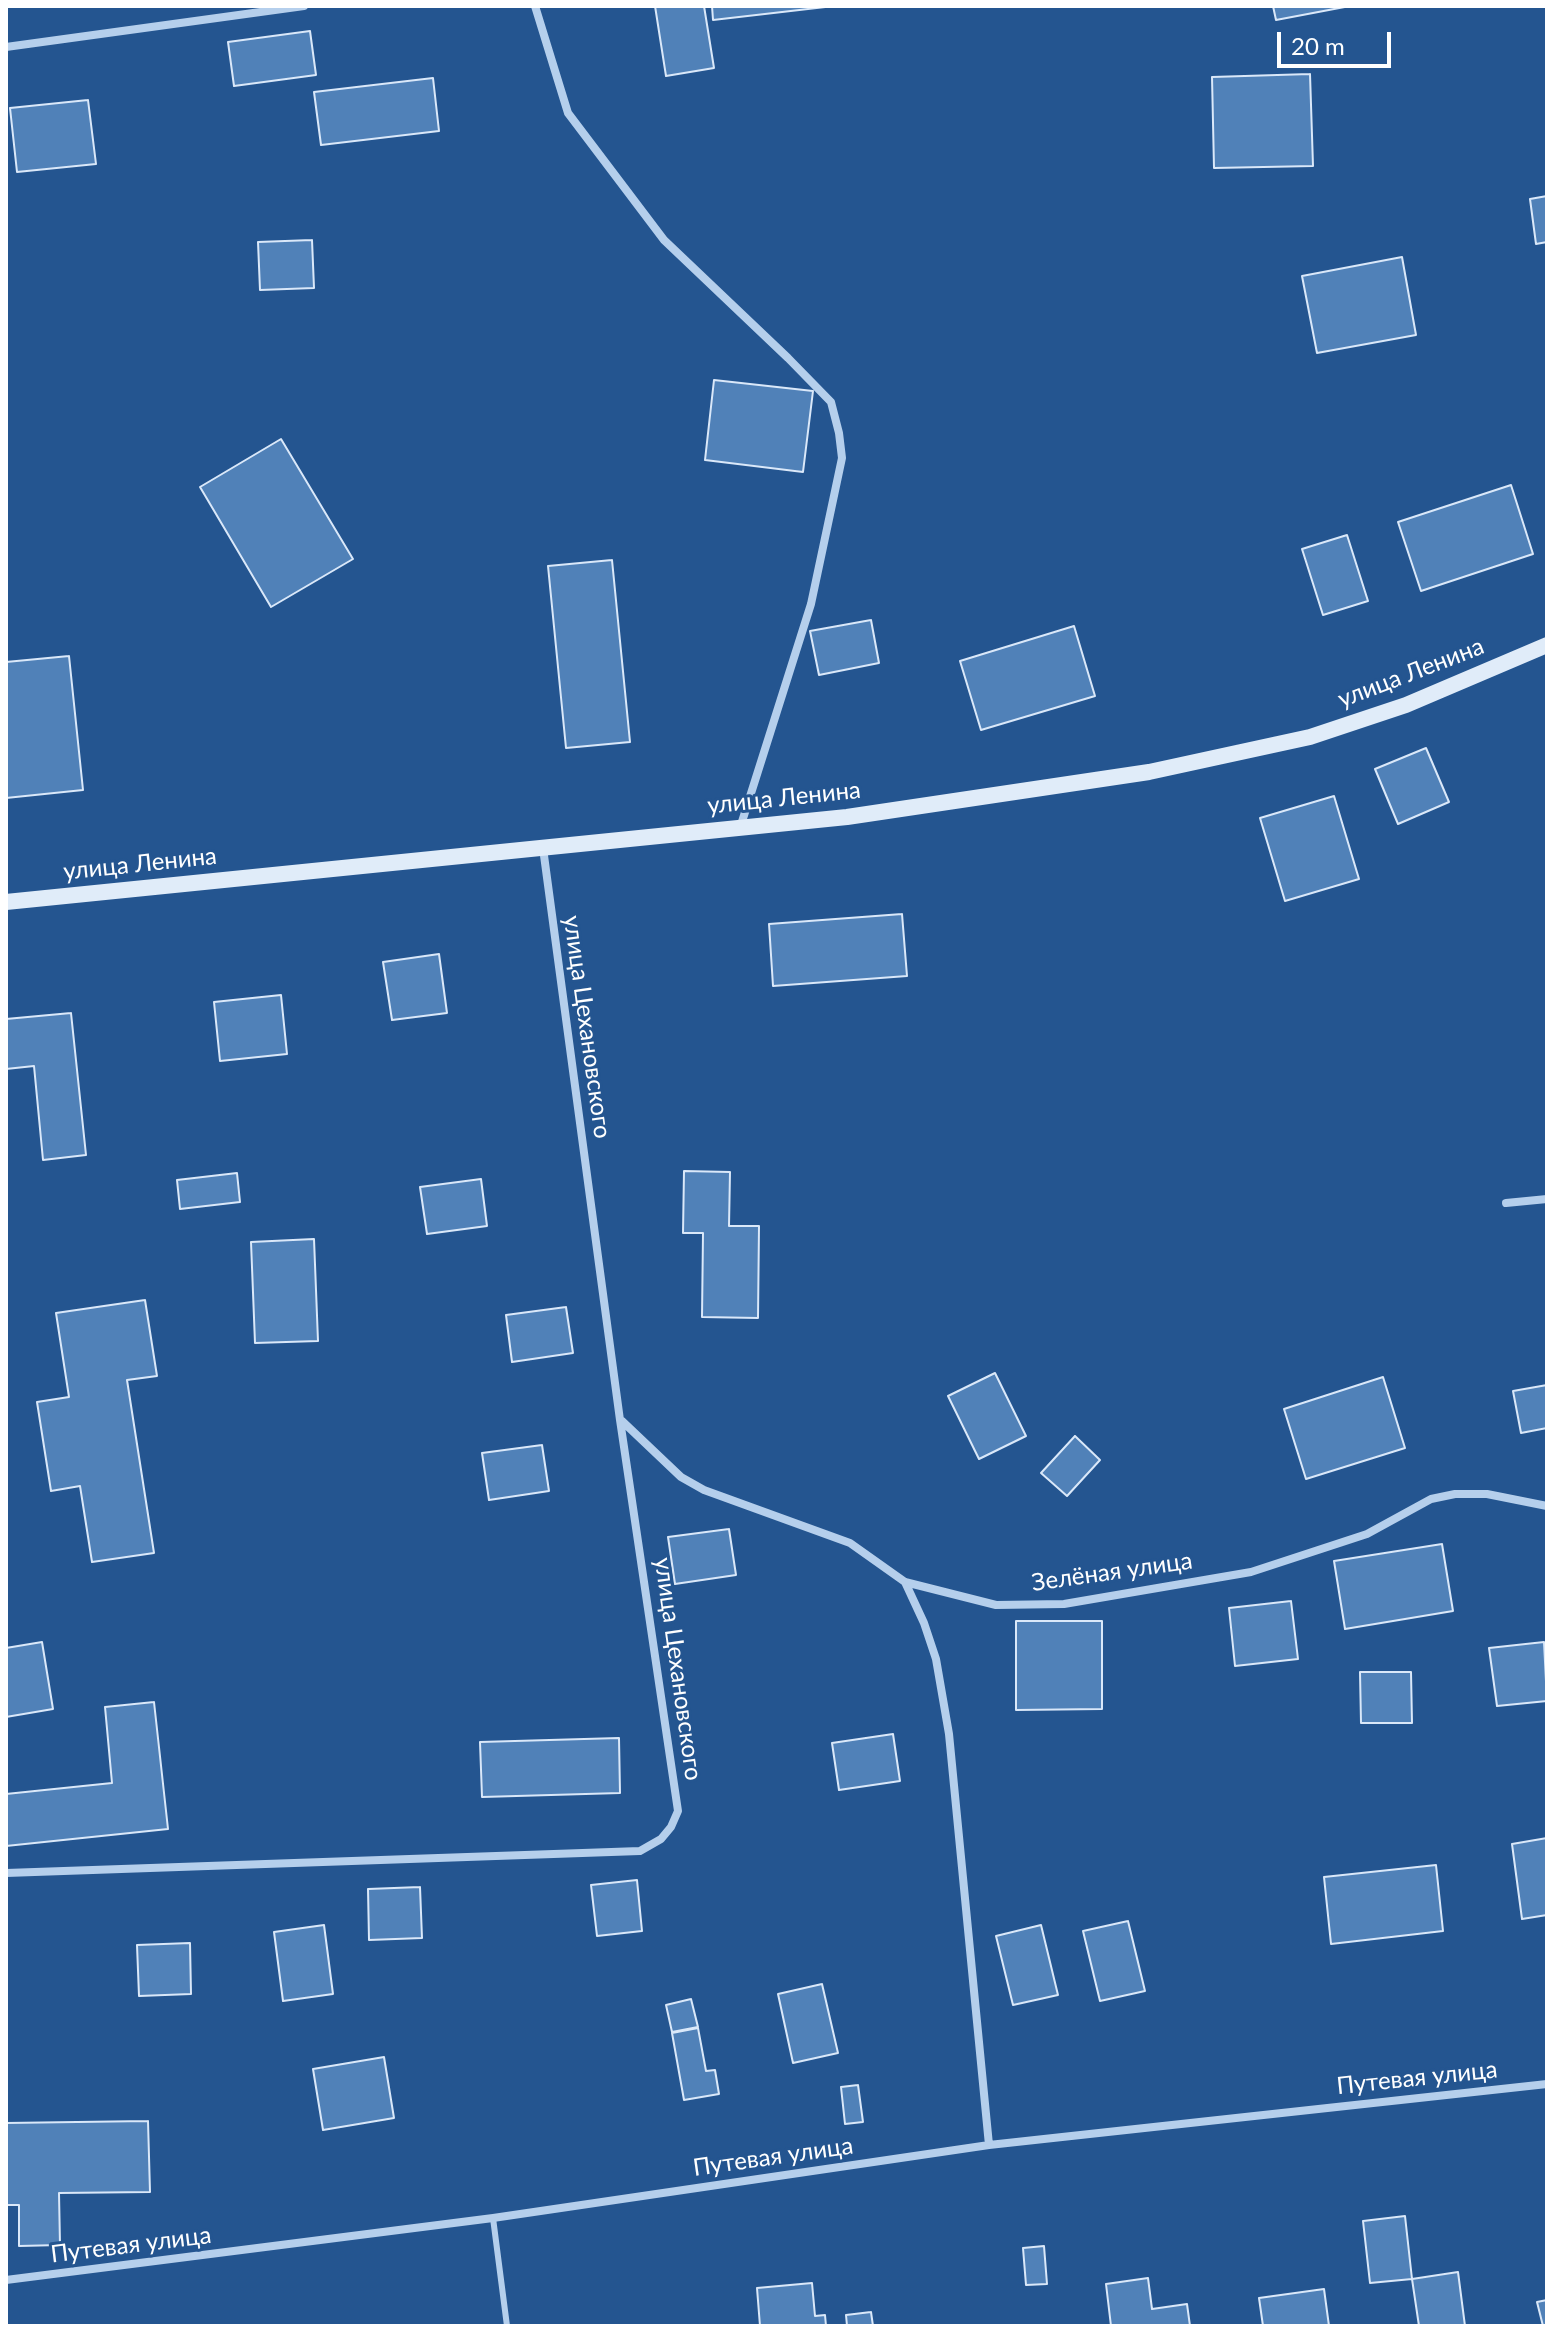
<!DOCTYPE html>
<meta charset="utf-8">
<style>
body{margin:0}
#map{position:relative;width:1553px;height:2332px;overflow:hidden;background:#245590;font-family:Lato,sans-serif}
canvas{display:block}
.frame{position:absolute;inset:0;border:8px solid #fff;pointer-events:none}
.scale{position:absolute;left:1277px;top:32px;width:114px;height:36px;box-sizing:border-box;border:4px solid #fff;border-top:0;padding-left:10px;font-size:24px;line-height:28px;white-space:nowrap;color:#fff;-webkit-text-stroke:6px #245590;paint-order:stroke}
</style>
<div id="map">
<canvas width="1553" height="2332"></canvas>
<div class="frame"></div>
<div class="scale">20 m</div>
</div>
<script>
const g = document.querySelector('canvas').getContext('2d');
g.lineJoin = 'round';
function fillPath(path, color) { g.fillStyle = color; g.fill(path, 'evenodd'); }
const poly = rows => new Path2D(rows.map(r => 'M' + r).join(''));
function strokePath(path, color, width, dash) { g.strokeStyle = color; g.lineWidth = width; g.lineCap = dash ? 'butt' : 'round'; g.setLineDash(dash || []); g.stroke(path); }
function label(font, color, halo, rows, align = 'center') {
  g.font = font + ' Lato,sans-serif'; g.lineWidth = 6; g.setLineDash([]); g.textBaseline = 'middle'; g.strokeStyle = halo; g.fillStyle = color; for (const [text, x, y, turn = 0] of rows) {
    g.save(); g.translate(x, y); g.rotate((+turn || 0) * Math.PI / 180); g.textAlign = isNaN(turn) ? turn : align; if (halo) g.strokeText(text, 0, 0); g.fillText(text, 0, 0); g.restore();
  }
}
const building = poly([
 [655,6,704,6,714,68,666,76,655,6],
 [712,6,834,6,713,20,712,6],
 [1273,6,1350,6,1276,20,1273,6],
 [310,31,316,75,234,86,228,42,310,31],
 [1310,74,1313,166,1214,168,1212,77,1310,74],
 [433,78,439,131,321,145,314,92,433,78],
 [88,100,96,164,17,172,10,108,88,100],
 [1547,196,1547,242,1536,244,1530,199,1547,196],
 [312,240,314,288,260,290,258,242,312,240],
 [1402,257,1416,335,1317,353,1302,276,1402,257],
 [714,380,813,391,803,472,705,460,714,380],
 [281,439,353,559,271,607,200,487,281,439],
 [1511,485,1533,554,1421,591,1398,522,1511,485],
 [1347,535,1368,601,1323,615,1302,549,1347,535],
 [612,560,630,742,566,748,548,566,612,560],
 [871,620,879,663,819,675,810,631,871,620],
 [1074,626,1095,696,981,730,960,661,1074,626],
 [69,656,83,790,6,798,6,662,69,656],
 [1426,748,1449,802,1398,824,1375,769,1426,748],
 [1334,796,1359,879,1285,901,1260,818,1334,796],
 [902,914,907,976,773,986,769,924,902,914],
 [439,954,447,1013,392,1020,383,962,439,954],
 [281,995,287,1054,220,1061,214,1002,281,995],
 [71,1013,86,1155,43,1160,34,1066,6,1069,6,1019,71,1013],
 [684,1171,730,1172,729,1226,759,1226,758,1318,702,1317,703,1233,683,1233,684,1171],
 [237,1173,240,1202,180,1209,177,1180,237,1173],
 [481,1179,487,1226,427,1234,420,1187,481,1179],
 [314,1239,318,1341,255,1343,251,1242,314,1239],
 [145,1300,157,1376,127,1380,154,1553,92,1562,80,1486,51,1491,37,1402,69,1397,56,1313,145,1300],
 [566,1307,573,1353,512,1362,506,1315,566,1307],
 [995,1373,1026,1436,979,1459,948,1396,995,1373],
 [1383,1377,1405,1448,1306,1479,1284,1409,1383,1377],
 [1547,1385,1547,1428,1521,1433,1513,1391,1547,1385],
 [1075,1436,1100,1460,1067,1496,1041,1473,1075,1436],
 [542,1445,549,1491,489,1500,482,1453,542,1445],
 [729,1529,736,1575,675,1584,668,1537,729,1529],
 [1442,1544,1453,1611,1345,1629,1334,1561,1442,1544],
 [1291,1601,1298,1659,1235,1666,1229,1608,1291,1601],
 [1016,1621,1102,1621,1102,1709,1016,1710,1016,1621],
 [42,1642,53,1709,6,1717,6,1648,42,1642],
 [1544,1642,1547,1701,1497,1706,1489,1648,1544,1642],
 [1360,1672,1411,1672,1412,1723,1361,1723,1360,1672],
 [154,1702,168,1829,6,1846,6,1794,112,1783,105,1707,154,1702],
 [893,1734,900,1781,839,1790,832,1743,893,1734],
 [619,1738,620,1793,482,1797,480,1742,619,1738],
 [1547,1838,1547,1915,1522,1919,1512,1844,1547,1838],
 [1436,1865,1443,1931,1331,1944,1324,1877,1436,1865],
 [637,1880,642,1931,597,1936,591,1885,637,1880],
 [420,1887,422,1938,369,1940,368,1889,420,1887],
 [1128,1921,1145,1991,1100,2001,1083,1931,1128,1921],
 [324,1925,333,1994,283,2001,274,1932,324,1925],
 [1041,1925,1058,1995,1013,2005,996,1936,1041,1925],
 [190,1943,191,1994,139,1996,137,1945,190,1943],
 [822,1984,838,2053,793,2063,778,1994,822,1984],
 [691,1999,698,2027,672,2032,666,2005,691,1999],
 [698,2028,706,2071,715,2070,719,2094,684,2100,672,2033,698,2028],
 [384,2057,394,2118,323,2130,313,2069,384,2057],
 [858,2085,863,2122,845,2124,841,2087,858,2085],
 [148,2121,150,2192,59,2193,60,2245,19,2246,19,2205,6,2205,6,2123,148,2121],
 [1405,2216,1412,2279,1370,2283,1363,2221,1405,2216],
 [1044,2246,1047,2284,1026,2285,1023,2248,1044,2246],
 [1458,2272,1465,2326,1419,2326,1412,2279,1458,2272],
 [1148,2278,1152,2309,1187,2304,1190,2326,1111,2326,1106,2284,1148,2278],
 [812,2283,815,2316,825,2315,826,2326,760,2326,757,2288,812,2283],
 [1324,2289,1329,2326,1263,2326,1259,2298,1324,2289],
 [1547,2300,1547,2326,1543,2326,1537,2302,1547,2300],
 [871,2312,873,2326,847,2326,846,2315,871,2312]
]);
fillPath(building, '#5081b8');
strokePath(building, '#dae8f9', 2);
strokePath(poly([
 [493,2218,507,2326]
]), '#b5cfec', 6);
strokePath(poly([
 [535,6,568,113,664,240,788,358,831,402,839,433,842,458,811,604,740,828],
 [6,47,304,6],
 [1506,1203,1547,1199],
 [622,1421,681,1477,704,1490,850,1543,905,1582,996,1605,1064,1604,1251,1572,1367,1534,1431,1499,1455,1494,1487,1494,1547,1506],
 [905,1582,924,1623,936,1659,949,1734,989,2145],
 [6,1873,640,1851,661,1839,671,1827,678,1811,620,1420,543,848],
 [6,2280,493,2218,989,2145,1547,2084]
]), '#b5cfec', 8);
strokePath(poly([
 [6,902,847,817,1149,772,1310,737,1406,705,1547,645]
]), '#e0ecf9', 16);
label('24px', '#fff', '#245590', [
 ["улица Ленина",1411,673,-21],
 ["улица Ленина",784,798,-6],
 ["улица Ленина",140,864,-6],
 ["улица Цехановского",587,1027,82],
 ["Зелёная улица",1112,1572,-8],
 ["улица Цехановского",678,1669,82],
 ["Путевая улица",1417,2078,-6],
 ["Путевая улица",773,2157,-8],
 ["Путевая улица",131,2245,-7]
]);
</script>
